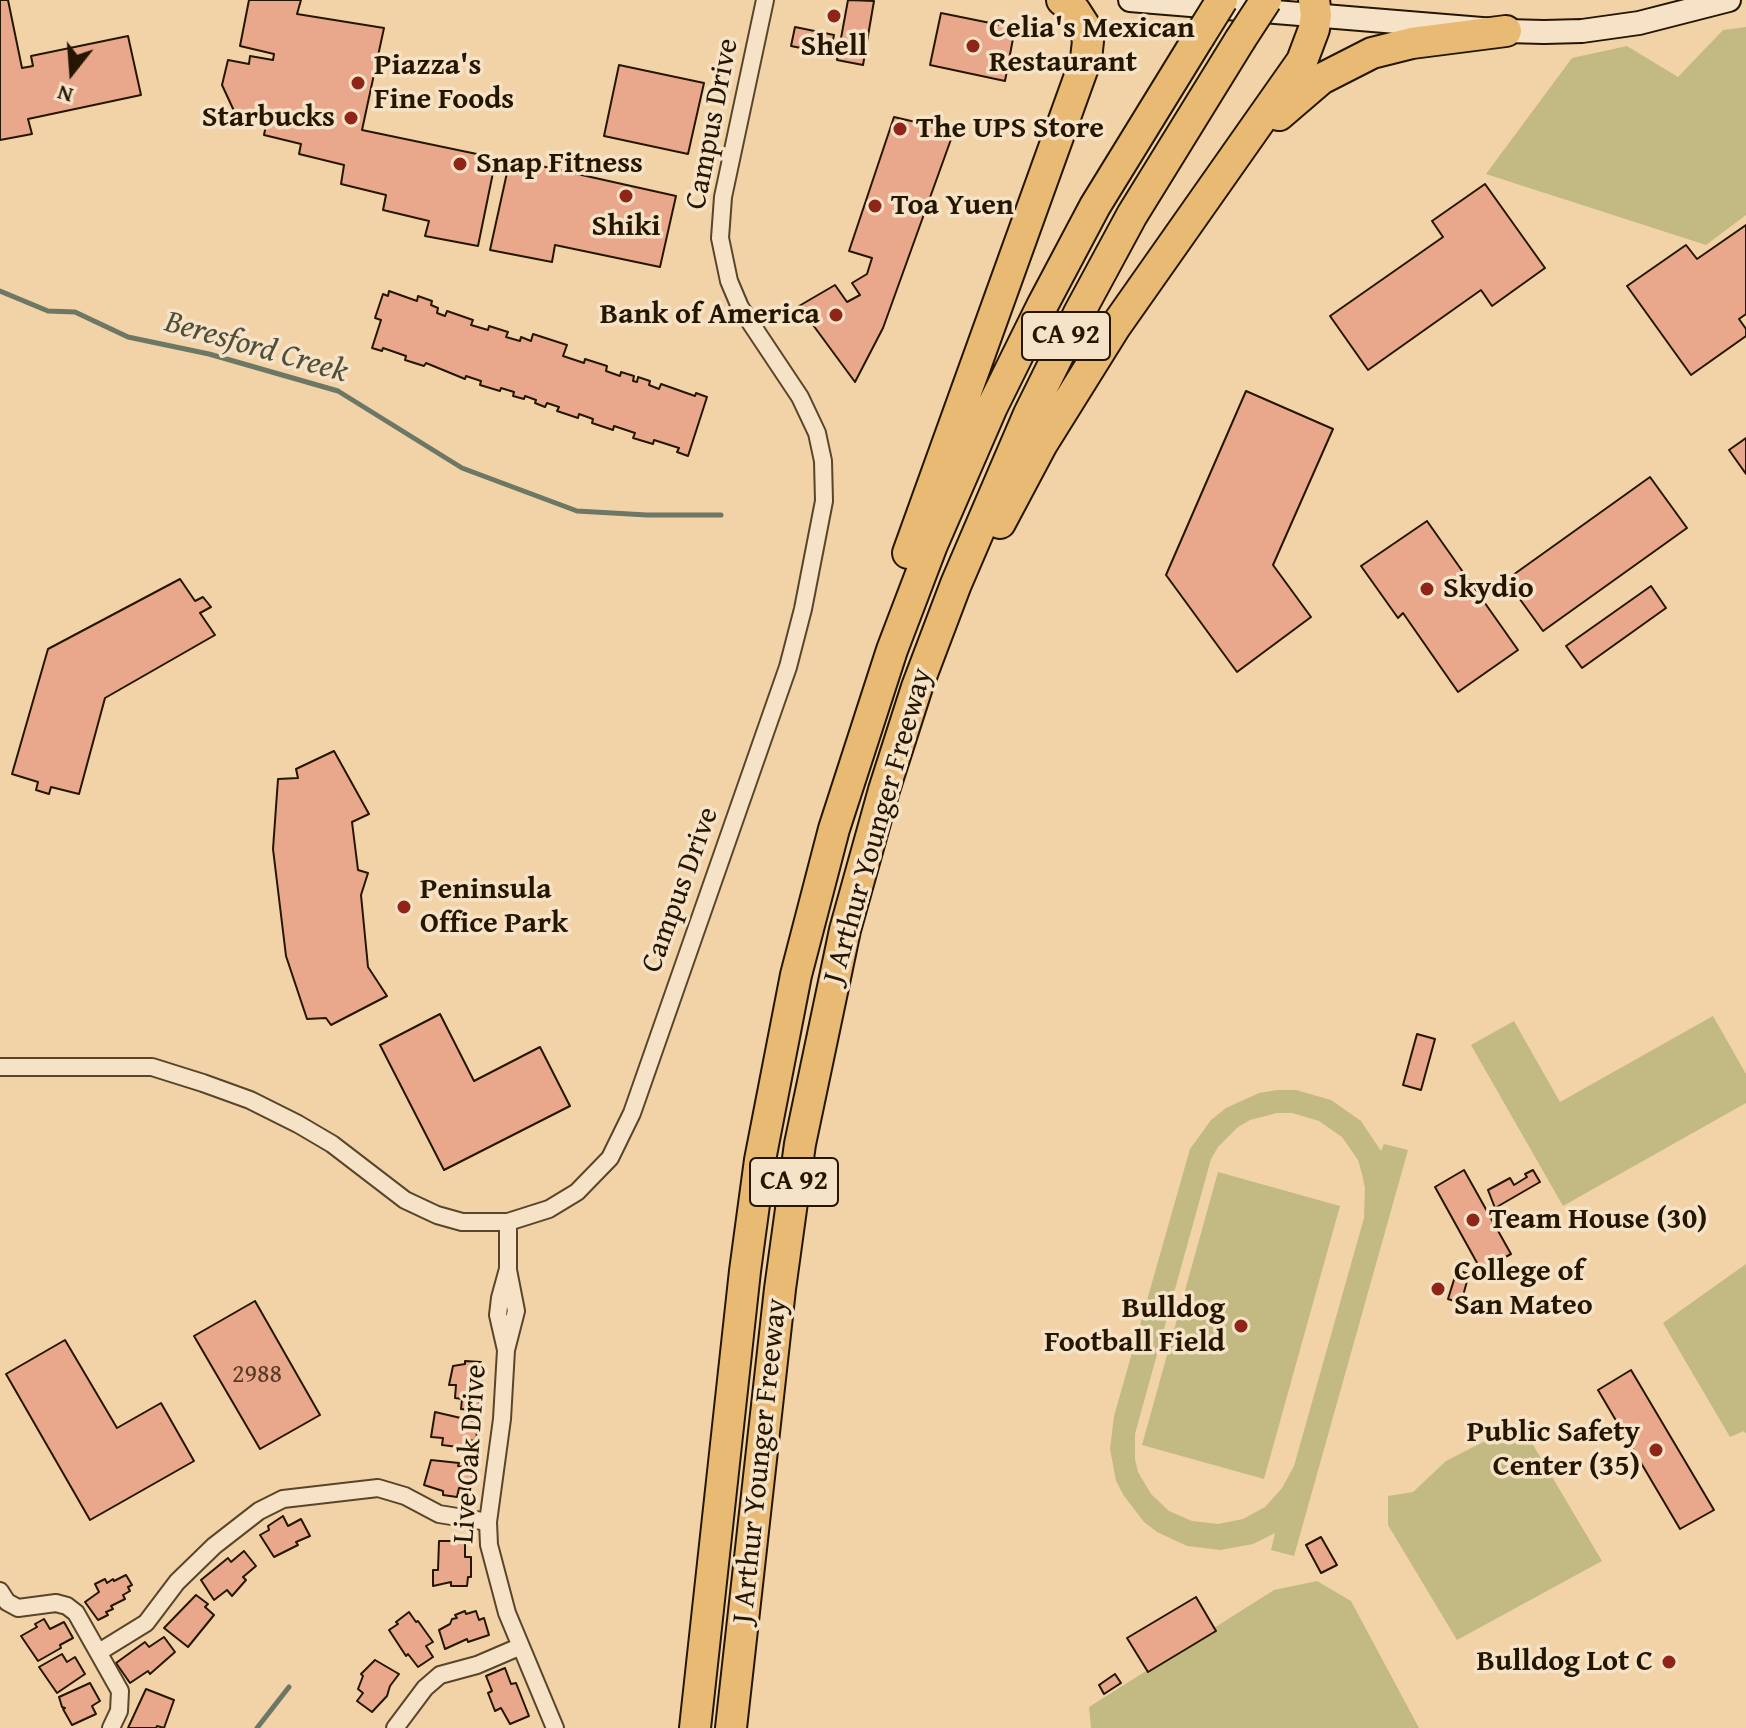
<!DOCTYPE html>
<style>
body{margin:0}
#map{position:relative;width:1746px;height:1728px;overflow:hidden;background:#f1d3a7;font-family:"Gentium Book Plus",serif}
canvas{display:block}
.north{position:absolute;left:32px;top:32px;width:80px;height:80px;-webkit-text-stroke:6px #f6e2c6;paint-order:stroke;rotate:197deg;font-size:22px;font-weight:700;line-height:32px;text-align:center;color:#251600}
.north::after{content:'';display:block;margin:auto;width:28px;height:36px;background:#251600;clip-path:polygon(50% 0,100% 100%,50% 72%,0 100%)}
</style>
<div id="map">
<canvas width="1746" height="1728"></canvas>
<div class="north">N</div>
</div>
<script>
const g = document.querySelector('canvas').getContext('2d');
g.lineJoin = 'round';
function fillPath(path, color) { g.fillStyle = color; g.fill(path, 'evenodd'); }
const poly = rows => new Path2D(rows.map(r => 'M' + r).join(''));
function strokePath(path, color, width, dash) { g.strokeStyle = color; g.lineWidth = width; g.lineCap = dash ? 'butt' : 'round'; g.setLineDash(dash || []); g.stroke(path); }
function label(font, color, halo, rows, align = 'center') {
  g.font = font + ' "Gentium Book Plus",serif'; g.lineWidth = 7; g.setLineDash([]); g.textBaseline = 'middle'; g.strokeStyle = halo; g.fillStyle = color; for (const [text, x, y, turn = 0] of rows) {
    g.save(); g.translate(x, y); g.rotate((+turn || 0) * Math.PI / 180); g.textAlign = isNaN(turn) ? turn : align; if (halo) g.strokeText(text, 0, 0); g.fillText(text, 0, 0); g.restore();
  }
}
fillPath(poly([
 [1746,27,1746,215,1706,245,1486,174,1572,58,1627,46,1678,77,1723,30],
 [1713,1016,1746,1074,1746,1103,1563,1206,1471,1045,1514,1021,1560,1102],
 [1277,1090,1296,1090,1331,1100,1361,1121,1381,1151,1384,1144,1408,1150,1294,1556,1271,1550,1275,1533,1253,1544,1220,1550,1187,1546,1157,1532,1144,1522,1124,1496,1116,1481,1110,1449,1114,1416,1190,1149,1211,1120,1226,1108,1259,1093],
 [1277,1113,1292,1113,1319,1121,1342,1137,1358,1160,1362,1174,1365,1188,1364,1218,1294,1466,1282,1488,1265,1507,1243,1519,1218,1524,1192,1521,1169,1511,1151,1494,1138,1472,1135,1459,1135,1434,1211,1159,1218,1147,1238,1127,1250,1120],
 [1218,1172,1340,1206,1264,1479,1142,1445],
 [1746,1264,1746,1434,1744,1431,1730,1437,1663,1323],
 [1523,1428,1602,1561,1457,1640,1388,1525,1388,1496,1413,1492,1446,1461,1487,1440,1503,1437],
 [1317,1581,1351,1601,1419,1728,1091,1728,1089,1707,1274,1590]
]), '#c2ba82');
strokePath(poly([
 [0,291,48,311,75,312,128,337,209,354,338,391,462,468,577,511,647,515,721,515],
 [257,1728,289,1687]
]), '#6c7765', 5);
const building = poly([
 [0,0,8,0,22,68,33,66,31,56,128,36,141,95,28,119,32,134,0,140,0,0],
 [249,0,301,0,297,14,384,28,362,130,496,158,478,246,425,236,429,221,383,210,386,195,341,184,344,165,299,154,301,144,264,135,267,120,235,113,222,85,228,60,249,64,250,56,273,60,274,54,240,46,249,0],
 [848,0,874,1,863,65,837,60,848,0],
 [941,13,1015,28,1005,81,930,65,941,13],
 [795,27,834,35,830,54,791,46,795,27],
 [619,65,704,83,688,154,604,136,619,65],
 [894,117,954,131,883,328,855,382,799,306,835,285,847,302,860,295,852,283,867,274,872,258,849,251,894,117],
 [510,159,676,196,660,267,555,245,552,262,490,250,510,159],
 [1485,184,1545,268,1492,306,1481,290,1368,370,1330,316,1443,237,1432,221,1485,184],
 [1746,225,1746,314,1739,319,1746,329,1746,336,1691,375,1627,286,1686,245,1697,259,1746,225],
 [389,291,417,301,418,296,432,301,431,305,438,308,437,313,445,316,447,311,473,320,471,325,488,330,489,326,508,332,506,337,520,341,521,337,531,341,533,334,567,345,563,356,584,363,585,359,607,366,606,371,620,376,621,372,634,376,633,381,637,382,638,377,650,381,649,385,659,389,661,384,695,396,696,393,707,397,688,456,677,452,679,448,654,440,653,444,633,438,635,433,614,426,613,430,592,423,593,419,579,414,578,418,557,411,559,407,547,403,545,407,535,403,536,400,525,396,524,399,513,396,514,392,501,388,500,391,480,385,481,381,466,376,465,379,426,363,424,366,405,360,406,356,383,348,382,351,372,348,381,320,375,318,383,294,388,296,389,291],
 [1246,391,1333,429,1273,565,1311,617,1237,672,1166,575,1246,391],
 [1746,438,1746,474,1729,450,1746,438],
 [1650,477,1687,528,1543,631,1506,580,1650,477],
 [1427,521,1518,650,1458,692,1403,613,1398,618,1361,566,1427,521],
 [180,579,195,601,203,597,211,607,200,613,215,635,105,698,79,794,51,787,49,794,36,790,38,782,12,774,48,649,180,579],
 [1651,586,1666,608,1582,668,1566,646,1651,586],
 [334,751,369,814,352,822,358,870,368,873,361,895,368,967,387,996,331,1025,326,1018,307,1019,286,956,273,849,278,779,298,778,296,769,334,751],
 [440,1014,474,1081,540,1047,570,1106,444,1170,380,1045,440,1014],
 [1417,1034,1435,1039,1421,1090,1403,1085,1417,1034],
 [1464,1170,1511,1254,1481,1270,1435,1187,1464,1170],
 [1533,1170,1540,1182,1495,1208,1488,1190,1510,1178,1514,1185,1527,1177,1525,1174,1533,1170],
 [1457,1270,1469,1274,1461,1303,1448,1299,1457,1270],
 [255,1301,320,1415,260,1449,194,1336,255,1301],
 [65,1340,117,1428,161,1403,194,1461,90,1520,6,1374,65,1340],
 [465,1361,481,1362,480,1379,482,1379,478,1411,461,1409,462,1399,455,1398,456,1385,449,1385,453,1366,465,1364,465,1361],
 [1631,1370,1714,1510,1680,1529,1598,1390,1631,1370],
 [435,1412,478,1422,476,1441,467,1440,466,1448,442,1445,443,1438,431,1437,435,1412],
 [431,1460,459,1463,458,1466,474,1469,470,1490,459,1488,457,1497,443,1495,443,1491,424,1485,431,1460],
 [283,1516,288,1526,301,1519,310,1536,296,1542,298,1545,274,1557,260,1535,269,1530,268,1526,283,1516],
 [1321,1537,1337,1565,1321,1573,1306,1545,1321,1537],
 [439,1541,465,1541,465,1557,471,1557,471,1577,468,1577,467,1586,451,1586,451,1582,433,1586,433,1570,438,1570,439,1541],
 [244,1551,256,1566,243,1577,246,1580,232,1596,227,1590,214,1600,201,1580,228,1558,231,1562,244,1551],
 [126,1575,132,1585,128,1587,130,1591,123,1595,125,1599,111,1606,113,1609,106,1612,108,1615,98,1620,85,1602,99,1592,95,1584,105,1579,107,1583,113,1579,114,1581,126,1575],
 [196,1595,208,1604,205,1607,214,1615,188,1647,164,1628,196,1595],
 [1196,1597,1216,1631,1148,1672,1127,1638,1196,1597],
 [465,1611,466,1614,476,1611,479,1620,484,1618,489,1635,468,1642,467,1639,445,1649,439,1630,450,1624,452,1619,457,1618,455,1615,465,1611],
 [409,1612,416,1622,418,1621,433,1642,426,1646,433,1657,418,1667,408,1654,406,1656,389,1630,398,1624,396,1622,409,1612],
 [44,1619,50,1629,64,1622,73,1638,60,1645,61,1648,38,1661,21,1636,37,1627,35,1624,44,1619],
 [164,1637,175,1652,150,1674,148,1671,130,1683,116,1663,145,1642,149,1647,164,1637],
 [62,1654,67,1662,75,1657,85,1674,57,1693,39,1667,62,1654],
 [375,1660,399,1674,390,1686,387,1696,372,1712,357,1701,363,1693,358,1689,363,1676,361,1674,375,1660],
 [505,1668,511,1684,516,1683,529,1716,510,1724,501,1708,495,1711,488,1693,492,1691,486,1676,505,1668],
 [1115,1674,1121,1683,1104,1694,1099,1685,1115,1674],
 [90,1683,100,1701,92,1706,96,1714,72,1725,63,1709,65,1708,62,1707,59,1697,90,1683],
 [146,1689,174,1700,164,1728,157,1726,156,1728,128,1728,146,1689]
]);
fillPath(building, '#e9a78c');
strokePath(building, '#251600', 2);
const minor = poly([
 [0,1067,152,1067,203,1083,250,1100,298,1124,332,1144,405,1200,437,1215,462,1222,508,1222,549,1209,577,1192,610,1158,632,1113,788,667,803,609,824,501,823,461,817,433,800,397,740,307,729,281,720,238,723,197,765,0],
 [508,1222,508,1269,500,1298,498,1315,506,1350,502,1419,488,1522,489,1545,507,1613,555,1728],
 [506,1350,516,1311,508,1270],
 [0,1591,7,1602,18,1608,56,1603,67,1606,76,1613,120,1691,119,1711,111,1728],
 [99,1652,146,1623,177,1582,214,1546,259,1511,283,1499,378,1488,405,1496,439,1514,488,1522],
 [395,1728,425,1688,440,1675,477,1665,519,1647]
]);
const secondary = poly([
 [1130,0,1506,31,1544,32,1582,31,1639,23,1729,0]
]);
const motorway = poly([
 [1279,115,1321,79,1372,53,1412,43,1506,31],
 [1000,523,1042,444,1115,327,1302,61,1314,29,1316,15,1314,0],
 [908,553,1086,59,1088,41,1084,25,1075,11,1062,0],
 [695,1728,745,1271,760,1160,796,975,834,829,892,650,932,545,992,407,1042,306,1095,206,1199,37],
 [731,1728,780,1289,800,1144,845,930,884,790,917,687,956,584,1029,414,1079,313,1132,215,1240,40]
]);
strokePath(minor, '#58452a', 20);
strokePath(secondary, '#251600', 26);
strokePath(motorway, '#251600', 34);
strokePath(minor, '#f6e2c6', 16);
strokePath(secondary, '#f6e2c6', 22);
strokePath(motorway, '#e8ba74', 30);
const motorwayBridge = poly([
 [1199,37,1222,0],
 [1240,40,1266,0]
]);
strokePath(motorwayBridge, '#251600', 34, []);
strokePath(motorwayBridge, '#e8ba74', 30);
for (const [x, y, r, color] of [
 [834,16,8,"#8f2418"],
 [973,46,8,"#8f2418"],
 [358,83,8,"#8f2418"],
 [351,118,8,"#8f2418"],
 [900,129,8,"#8f2418"],
 [460,164,8,"#8f2418"],
 [626,196,8,"#8f2418"],
 [875,206,8,"#8f2418"],
 [836,315,8,"#8f2418"],
 [1427,589,8,"#8f2418"],
 [404,907,8,"#8f2418"],
 [1473,1220,8,"#8f2418"],
 [1438,1289,8,"#8f2418"],
 [1241,1326,8,"#8f2418"],
 [1656,1450,8,"#8f2418"],
 [1669,1662,8,"#8f2418"]
]) { const dot = new Path2D(); dot.arc(x, y, r, 0, 2 * Math.PI); g.fillStyle = color; g.fill(dot); strokePath(dot, '#f6e2c6', 3); }
label('26px', '#563a23', null, [
 ["2988",257,1375]
]);
for (const [x, y, w] of [
 [1066,336,88],
 [794,1182,88]
]) { const box = new Path2D(); box.roundRect(x - w / 2, y - 24, w, 48, 6); g.fillStyle = '#f6e2c6'; g.fill(box); strokePath(box, '#251600', 2); }
label('bold 28px', '#251600', null, [
 ["CA 92",1066,336],
 ["CA 92",794,1182]
]);
label('bold 30px', '#251600', '#f6e2c6', [
 ["Celia's Mexican",989,29],
 ["Restaurant",989,63],
 ["Shell",834,47,"center"],
 ["Piazza's",374,66],
 ["Fine Foods",374,100],
 ["Starbucks",335,118,"right"],
 ["The UPS Store",916,129],
 ["Snap Fitness",476,164],
 ["Toa Yuen",891,206],
 ["Shiki",626,227,"center"],
 ["Bank of America",820,315,"right"],
 ["Skydio",1443,589],
 ["Peninsula",420,890],
 ["Office Park",420,924],
 ["Team House (30)",1489,1220],
 ["College of",1454,1272],
 ["San Mateo",1454,1306],
 ["Bulldog",1225,1309,"right"],
 ["Football Field",1225,1343,"right"],
 ["Public Safety",1640,1433,"right"],
 ["Center (35)",1640,1467,"right"],
 ["Bulldog Lot C",1653,1662,"right"]
], 'left');
label('30px', '#251600', '#f6e2c6', [
 ["Campus Drive",713,124,-79],
 ["J Arthur Younger Freeway",879,826,-74],
 ["Campus Drive",681,890,-70],
 ["Live Oak Drive",471,1454,-86],
 ["J Arthur Younger Freeway",761,1461,-84]
]);
label('italic 32px', '#4e4f3b', '#f6e2c6', [
 ["Beresford Creek",256,348,16]
]);
</script>
